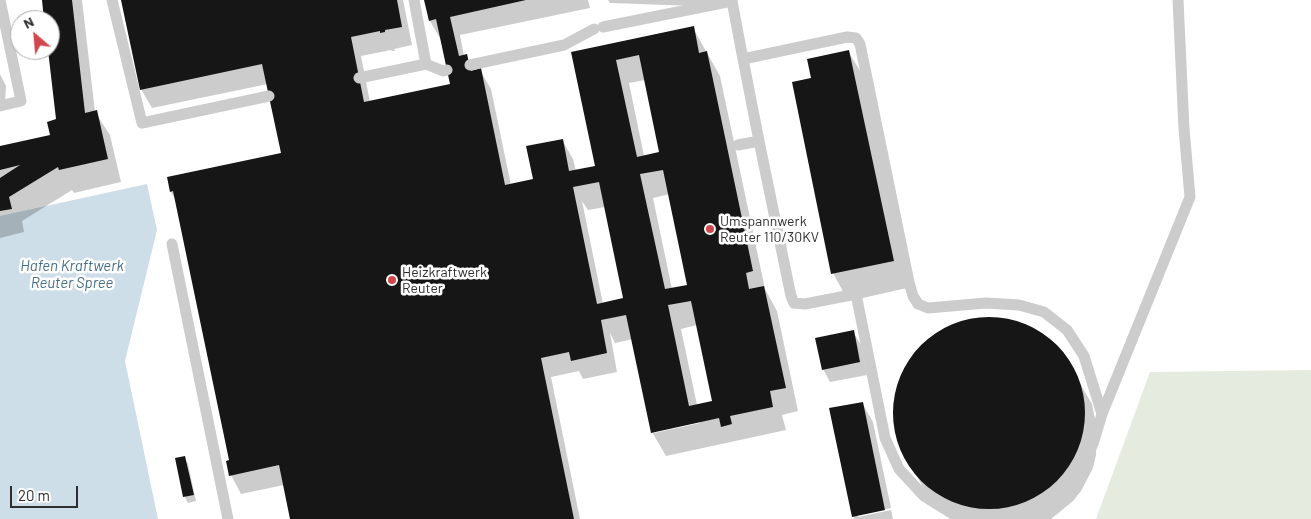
<!DOCTYPE html>
<style>
body{margin:0}
#map{position:relative;width:1311px;height:519px;overflow:hidden;background:#fff;font-family:Barlow,sans-serif}
canvas{display:block}
.north{position:absolute;left:10px;top:10px;width:50px;height:50px;box-sizing:border-box;background:#fff;border:1px solid #acacac;border-radius:50%;rotate:333deg;font-size:14px;font-weight:700;line-height:20px;text-align:center;color:#2f2f2f}
.north::after{content:'';display:block;margin:auto;width:18px;height:22px;background:#d2464e;clip-path:polygon(50% 0,100% 100%,50% 72%,0 100%)}
.scale{position:absolute;left:10px;top:486px;width:68px;height:22px;box-sizing:border-box;border:2px solid #2f2f2f;border-top:0;padding-left:6px;font-size:15px;line-height:18px;white-space:nowrap;color:#2f2f2f;-webkit-text-stroke:4px #fff;paint-order:stroke}
</style>
<div id="map">
<canvas width="1311" height="519"></canvas>
<div class="north">N</div>
<div class="scale">20 m</div>
</div>
<script>
const g = document.querySelector('canvas').getContext('2d');
g.lineJoin = 'round';
function fillPath(path, color) { g.fillStyle = color; g.fill(path, 'evenodd'); }
const poly = rows => new Path2D(rows.map(r => 'M' + r).join(''));
function strokePath(path, color, width, dash) { g.strokeStyle = color; g.lineWidth = width; g.lineCap = dash ? 'butt' : 'round'; g.setLineDash(dash || []); g.stroke(path); }
function label(font, color, halo, rows, align = 'center') {
  g.font = font + ' Barlow,sans-serif'; g.lineWidth = 5; g.setLineDash([]); g.textBaseline = 'middle'; g.strokeStyle = halo; g.fillStyle = color; for (const [text, x, y, turn = 0] of rows) {
    g.save(); g.translate(x, y); g.rotate((+turn || 0) * Math.PI / 180); g.textAlign = isNaN(turn) ? turn : align; if (halo) g.strokeText(text, 0, 0); g.fillText(text, 0, 0); g.restore();
  }
}
fillPath(poly([
 [1311,370,1311,519,1096,519,1150,372]
]), '#e5ebdf');
fillPath(poly([
 [147,184,157,230,125,361,158,519,0,519,0,216]
]), '#cddee8');
fillPath(poly([
 [43,0,82,0,95,112,110,135,121,182,74,193,72,190,22,221,24,232,0,238,0,148,52,136,58,120,49,50,50,20,46,20],
 [122,0,403,0,412,45,394,49,395,51,392,51,391,50,361,56,370,102,451,85,441,40,430,21,425,0,588,0,590,8,460,35,464,56,466,56,475,71,480,70,491,89,511,185,534,180,562,140,573,159,576,171,597,167,573,53,693,28,720,76,765,289,777,311,798,411,782,415,786,430,666,456,652,432,633,339,615,343,610,333,617,372,583,379,579,371,551,377,580,519,291,519,284,485,241,494,231,475,230,461,175,199,171,192,169,178,282,154,268,84,152,108,141,89],
 [645,80,661,153,644,156,629,83],
 [670,194,689,286,672,289,653,198],
 [582,201,588,210,605,207,625,299,603,304],
 [697,325,713,402,697,405,681,329],
 [700,421,700,423,654,433,653,431],
 [608,0,723,0,723,7,610,3],
 [848,51,862,74,906,284,846,297,833,273,813,79],
 [0,74,6,86,5,102,0,109],
 [987,319,1000,320,1025,326,1037,332,1057,348,1065,358,1092,404,1097,429,1096,455,1093,468,1081,491,1073,501,1051,519,955,519,927,494,900,447,895,422,896,396,899,384,911,360,928,341,950,328,974,320],
 [853,332,861,345,867,375,830,382,823,369],
 [862,403,873,422,891,508,858,515,858,517,891,510,893,519,855,519,853,517,831,409],
 [184,458,188,464,196,501,188,503,185,497,176,459]
]), '#0003');
fillPath(poly([
 [42,0,72,0,85,113,97,110,108,159,59,170,58,167,9,197,12,209,0,211,0,178,20,165,0,170,0,146,50,135,47,122,56,119,48,50,50,50,50,20,44,20],
 [121,0,397,0,402,27,385,30,385,32,380,33,380,31,351,37,364,102,450,84,436,19,429,21,424,0,526,0,450,17,459,56,467,54,471,71,481,68,505,185,533,179,526,146,563,139,569,171,595,166,571,52,694,26,699,53,707,51,753,271,746,273,749,289,764,286,786,388,770,391,773,407,730,416,732,424,721,427,719,418,651,433,626,315,601,320,607,353,571,361,569,352,541,358,574,519,290,519,279,465,229,476,226,461,229,460,173,191,170,192,167,177,281,153,262,64,140,90],
 [639,55,659,152,637,157,616,60],
 [663,170,687,285,665,289,640,174],
 [599,182,623,298,597,304,573,187],
 [691,301,712,401,689,406,668,305],
 [849,50,894,261,831,274,792,82,811,78,807,59],
 '893 413a96 96 0 1 1 192 0a96 96 0 1 1-192 0Z',
 [854,330,860,362,822,370,815,338],
 [863,402,885,510,852,517,829,408],
 [185,456,194,495,183,497,175,458]
]), '#161616');
strokePath(poly([
 [112,0,142,123,269,96],
 [414,0,426,64],
 [603,27,732,1,743,59],
 [470,65,564,45,594,29],
 [359,78,426,64,443,71,447,70],
 [0,106,21,101,0,0],
 [738,145,759,141],
 [172,244,228,519],
 [909,282,860,44,856,38,847,37,743,59,759,141,791,296,794,303,805,304,856,294,885,438,899,469,924,496,953,514,979,519],
 [856,294,909,282,913,296,918,304,928,308,986,303,1019,305,1044,312,1067,330,1084,356,1102,414],
 [1005,519,1022,516,1051,502,1077,473,1093,444,1102,414,1190,197,1184,129,1178,0],
 [1041,519,1051,502]
]), '#ccc', 11);
for (const [x, y, r, color] of [
 [710,229,5,"#d2464e"],
 [392,280,5,"#d2464e"]
]) { const dot = new Path2D(); dot.arc(x, y, r, 0, 2 * Math.PI); g.fillStyle = color; g.fill(dot); strokePath(dot, '#fff', 2); }
label('14px', '#2f2f2f', '#fff', [
 ["Umspannwerk",720,221],
 ["Reuter 110/30KV",720,237],
 ["Heizkraftwerk",402,272],
 ["Reuter",402,288]
], 'left');
label('italic 15px', '#466e89', '#fff', [
 ["Hafen Kraftwerk",72,266],
 ["Reuter Spree",72,283]
]);
</script>
